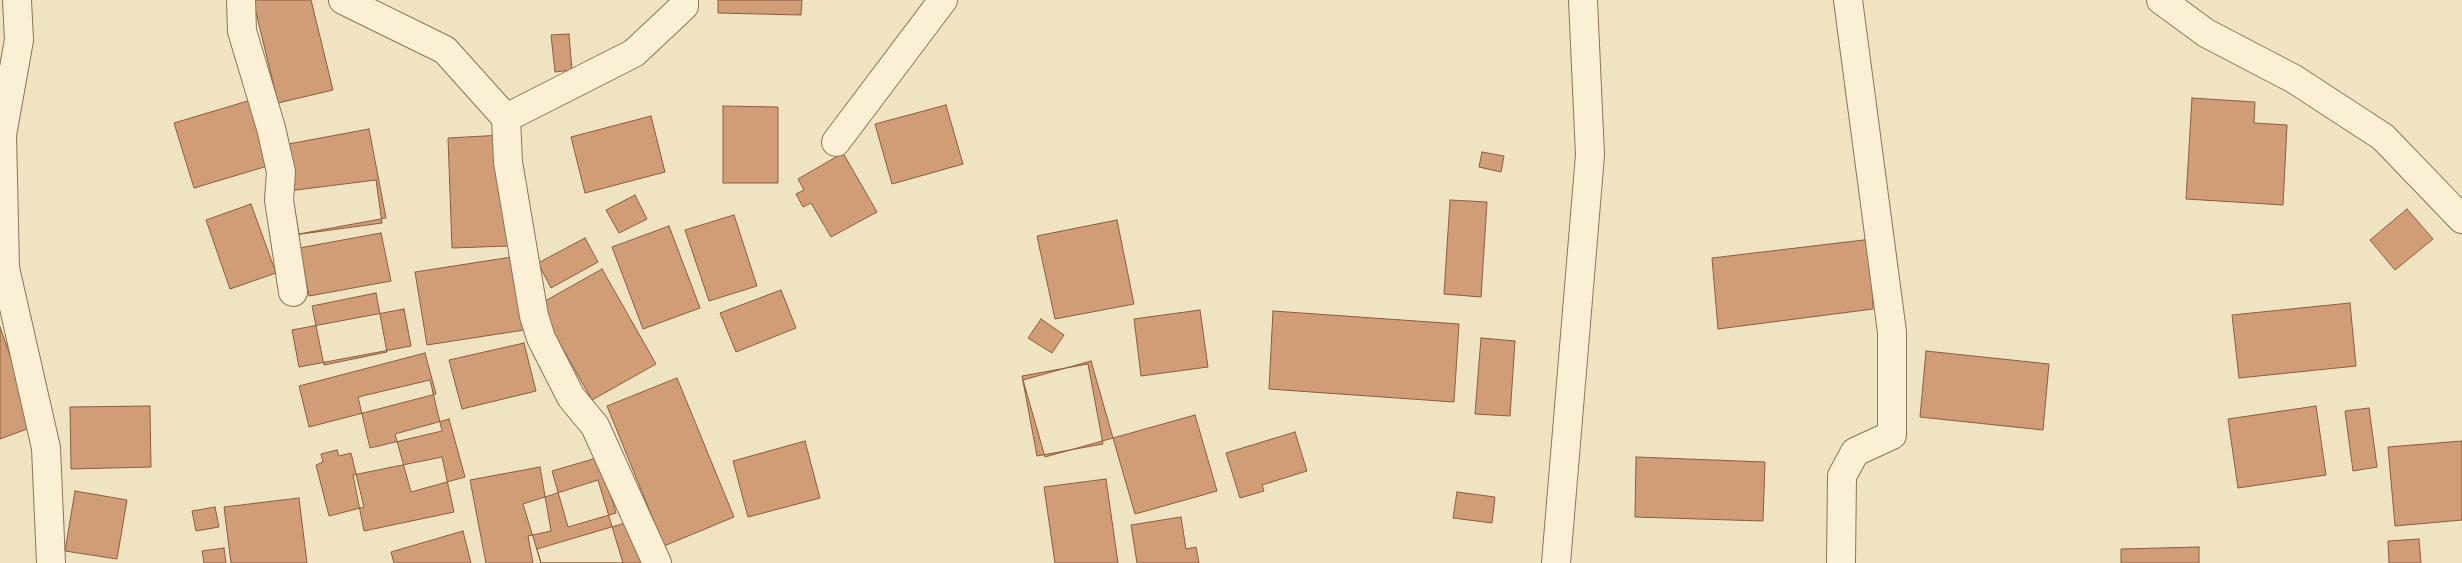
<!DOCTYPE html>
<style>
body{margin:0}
canvas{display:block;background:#f0e3c2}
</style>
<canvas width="2462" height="563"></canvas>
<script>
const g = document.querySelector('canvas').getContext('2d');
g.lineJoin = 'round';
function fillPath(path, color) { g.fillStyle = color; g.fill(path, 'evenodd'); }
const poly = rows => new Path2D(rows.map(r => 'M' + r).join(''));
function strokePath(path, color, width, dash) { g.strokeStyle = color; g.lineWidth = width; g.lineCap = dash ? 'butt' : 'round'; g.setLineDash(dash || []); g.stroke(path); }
const building = poly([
 [253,0,311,0,333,90,278,103,253,0],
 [718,0,802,0,801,15,718,13,718,0],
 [569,34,572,70,555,72,551,35,569,34],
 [2192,98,2255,102,2254,123,2287,125,2283,205,2186,199,2192,98],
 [251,100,271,165,194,188,174,123,251,100],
 [946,105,963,164,892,184,875,124,946,105],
 [723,106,778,107,778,183,723,183,723,106],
 [651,116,665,172,585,193,571,137,651,116],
 [369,129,386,218,299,234,283,145,369,129],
 [503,135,508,246,452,248,448,138,503,135],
 [1482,152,1504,156,1501,172,1479,167,1482,152],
 [843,153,877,212,831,237,811,203,803,207,796,194,804,190,798,179,843,153],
 [376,180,382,223,294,235,288,191,376,180],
 [635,195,647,219,619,233,606,210,635,195],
 [1450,200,1487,202,1481,297,1444,294,1450,200],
 [251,204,276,273,230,289,206,220,251,204],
 [2407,209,2433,239,2395,270,2370,240,2407,209],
 [734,215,757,286,709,301,685,230,734,215],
 [1117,220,1134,304,1055,319,1037,236,1117,220],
 [669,226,700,308,643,329,612,247,669,226],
 [381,233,391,281,309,296,299,248,381,233],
 [585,238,598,262,551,288,538,263,585,238],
 [1872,239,1873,309,1718,329,1712,258,1872,239],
 [512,257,524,330,427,345,415,272,512,257],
 [602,269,656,364,592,400,538,305,602,269],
 [781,290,796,328,736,352,720,313,781,290],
 [376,293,387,352,324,365,312,306,376,293],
 [2350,303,2356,366,2239,378,2232,315,2350,303],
 [404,309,411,346,299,367,292,330,404,309],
 [1200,310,1208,367,1141,376,1134,319,1200,310],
 [1273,311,1459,324,1454,402,1269,389,1273,311],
 [1041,319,1064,335,1052,353,1028,338,1041,319],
 [0,327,35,426,0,439,0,327],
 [1481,338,1515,341,1510,416,1475,414,1481,338],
 [524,343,536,391,462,409,449,360,524,343],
 [1926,351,2049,364,2043,430,1920,417,1926,351],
 [425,353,436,394,309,427,299,386,425,353],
 [1091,361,1113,438,1045,457,1023,380,1091,361],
 [1088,364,1103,444,1037,456,1022,376,1088,364],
 [677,378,734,517,664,546,607,406,677,378],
 [430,380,442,431,370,448,358,397,430,380],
 [150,406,151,467,71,469,70,407,150,406],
 [2316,406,2326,475,2238,488,2228,419,2316,406],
 [2369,408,2377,467,2353,471,2345,411,2369,408],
 [1195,415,1217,491,1135,514,1113,438,1195,415],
 [449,419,465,477,411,492,395,434,449,419],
 [1295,432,1307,471,1262,485,1264,491,1240,498,1226,453,1295,432],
 [805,441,820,498,748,517,733,461,805,441],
 [2462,441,2462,520,2395,526,2388,447,2462,441],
 [337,450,339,456,351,453,364,507,329,516,316,465,323,462,321,454,337,450],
 [442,457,454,512,364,531,353,475,442,457],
 [600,457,616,513,568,527,552,471,600,457],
 [1636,457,1765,462,1763,521,1635,517,1636,457],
 [540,467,551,531,528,536,533,563,486,563,470,480,540,467],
 [1106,479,1118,563,1055,563,1044,487,1106,479],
 [598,480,623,563,541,563,523,504,598,480],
 [75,491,127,500,117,559,65,551,75,491],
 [1457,492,1495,497,1492,523,1453,518,1457,492],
 [299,498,307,563,231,563,224,507,299,498],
 [215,507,219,527,196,531,192,511,215,507],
 [1181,517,1186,549,1196,547,1199,563,1137,563,1131,525,1181,517],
 [632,521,644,563,541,563,537,549,632,521],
 [463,531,471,563,394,563,391,552,463,531],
 [2419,539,2421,563,2389,563,2388,541,2419,539],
 [2199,547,2199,563,2121,563,2121,549,2199,547],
 [224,548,226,563,204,563,202,551,224,548]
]);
fillPath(building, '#d19d76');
strokePath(building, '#8c5d3d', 1);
const street = poly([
 [17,0,19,40,2,135,5,268,46,448,51,563],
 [241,0,242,31,271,128,281,172,279,200,293,292],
 [343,0,445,50,506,118],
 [2161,0,2206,33,2294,79,2383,137,2462,219],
 [836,142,943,0],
 [657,563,595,426,571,397,541,338,534,316,508,162,506,118,634,53,684,6,684,0],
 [1556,563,1590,155,1583,0],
 [1841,563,1842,476,1855,452,1892,435,1892,332,1848,0]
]);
strokePath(street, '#8b7458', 30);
strokePath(street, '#fbf0d6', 28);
</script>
